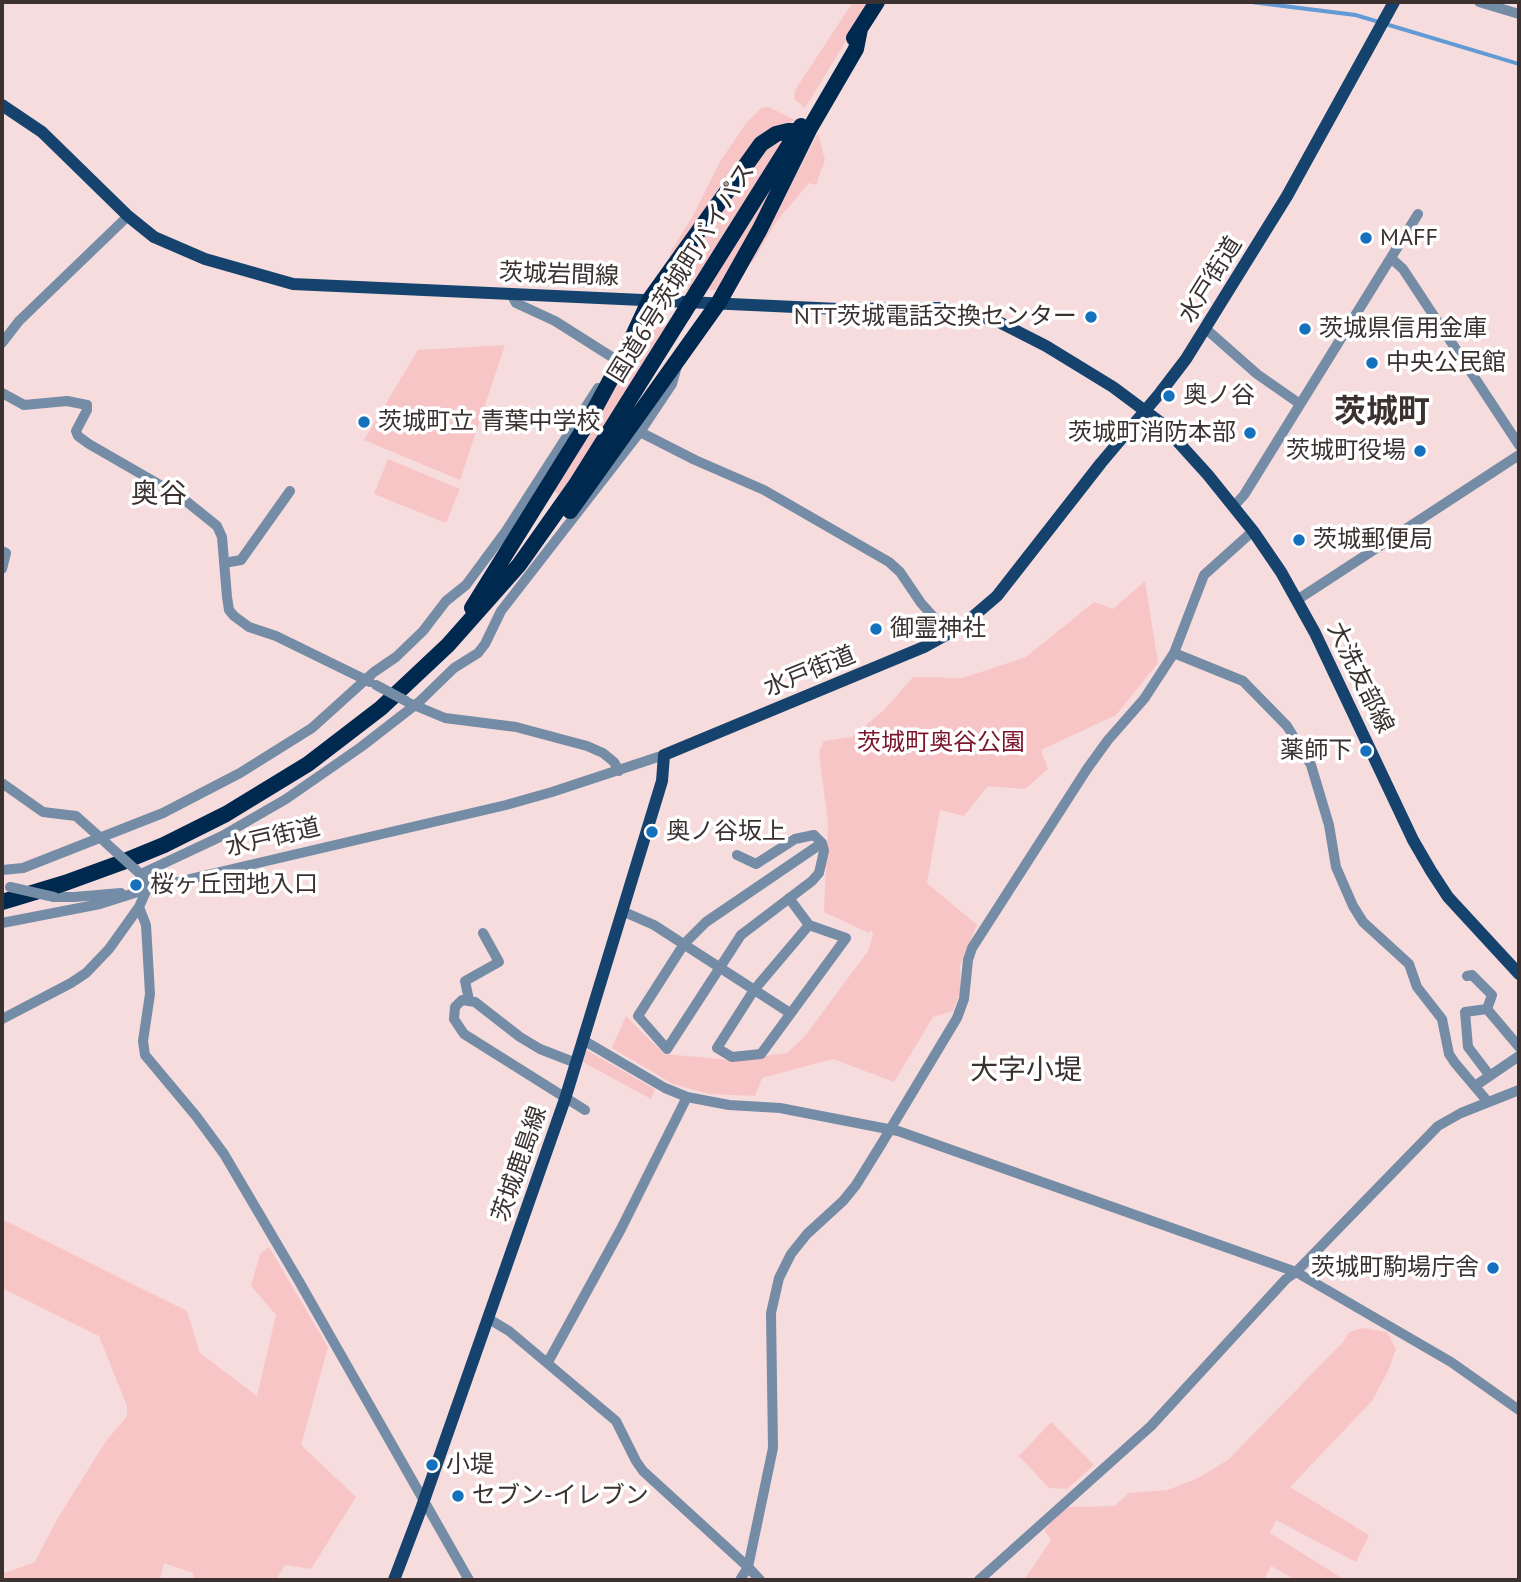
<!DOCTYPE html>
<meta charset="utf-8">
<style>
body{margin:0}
#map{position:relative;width:1521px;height:1582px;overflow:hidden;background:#f7dcdd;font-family:"PT Sans",sans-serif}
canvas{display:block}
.frame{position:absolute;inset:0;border:4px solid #3b3131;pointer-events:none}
</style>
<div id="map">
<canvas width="1521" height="1582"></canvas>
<div class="frame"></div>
</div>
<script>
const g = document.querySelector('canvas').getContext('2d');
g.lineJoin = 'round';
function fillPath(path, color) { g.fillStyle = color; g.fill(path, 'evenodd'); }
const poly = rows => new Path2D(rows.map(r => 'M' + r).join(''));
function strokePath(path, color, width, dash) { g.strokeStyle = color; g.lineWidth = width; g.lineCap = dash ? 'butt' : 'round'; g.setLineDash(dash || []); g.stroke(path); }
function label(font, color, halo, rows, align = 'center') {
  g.font = font + ' "PT Sans","Noto Sans JP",sans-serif'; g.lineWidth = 7; g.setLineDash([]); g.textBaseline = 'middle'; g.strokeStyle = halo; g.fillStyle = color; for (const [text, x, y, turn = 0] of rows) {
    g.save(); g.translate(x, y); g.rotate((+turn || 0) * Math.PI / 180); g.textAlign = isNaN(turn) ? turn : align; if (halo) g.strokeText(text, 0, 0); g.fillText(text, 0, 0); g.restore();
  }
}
fillPath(poly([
 [853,2,868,5,805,108,794,99,795,90],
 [769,107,795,120,784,128,667,267,671,251,691,219,721,160,747,122,761,108],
 [818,133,825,160,816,185,809,183,776,222,752,263,751,260],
 [790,135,693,290,678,290,669,281,766,144],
 [796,144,723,290,705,290],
 [656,310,664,313,659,325,670,326,561,496,551,489,649,316],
 [505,345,460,480,364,440,418,350],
 [388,459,460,489,446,523,374,494],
 [1145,581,1158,663,1116,715,1041,750,1048,769,1025,789,988,786,964,816,940,810,927,883,977,925,960,966,961,990,953,1011,933,1017,894,1082,833,1059,762,1078,755,1096,709,1094,673,1084,612,1048,626,1016,664,1054,733,1060,787,1053,805,1036,868,951,873,935,871,929,869,933,824,912,828,824,819,752,824,741,852,737,885,709,913,677,963,678,1026,657,1094,602,1113,609],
 [586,1050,655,1089,651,1099,583,1062],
 [2,1219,187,1311,200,1353,257,1396,276,1315,251,1286,260,1254,269,1247,328,1347,301,1445,356,1497,311,1569,285,1565,276,1580,194,1580,193,1573,164,1563,160,1580,2,1580,2,1574,35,1562,56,1521,106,1441,127,1416,127,1406,99,1336,2,1288],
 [1362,1328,1387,1332,1396,1349,1388,1371,1372,1401,1290,1487,1369,1535,1356,1562,1276,1520,1270,1533,1345,1580,1296,1580,1271,1566,1264,1580,1024,1580,1051,1540,1044,1530,1067,1507,1114,1506,1129,1493,1168,1490,1198,1478,1228,1460,1343,1342,1349,1332],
 [1051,1422,1094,1465,1067,1489,1049,1488,1019,1456]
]), '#f8c5c7');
fillPath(poly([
 [1235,2,1268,2,1356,13,1519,62,1519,66,1355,17]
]), '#619ad4');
strokePath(poly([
 [1479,2,1519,14],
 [1392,259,1403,269,1519,445],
 [511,294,516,303,555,321,615,359],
 [1206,329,1257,374,1300,404],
 [2,343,19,321,128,216],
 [2,393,24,405,67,401,87,405,87,410,76,431,78,436,89,444,181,497,217,526,222,537,227,597,229,610,234,616,249,627,276,636,370,682],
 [640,432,695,460,764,490,889,562,900,572,921,603,949,634],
 [1234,506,1244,495,1418,214],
 [2,551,6,553,2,569],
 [224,563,241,560,290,491],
 [1297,600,1519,455],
 [1174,653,1243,681,1287,726,1311,765,1329,825,1336,867,1353,906,1363,922,1409,964,1417,987,1442,1019,1449,1054,1455,1063,1488,1102],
 [409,703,445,718,516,727,587,746,603,753,614,762,619,771],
 [2,783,43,812,76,816,104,841],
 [737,855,756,864,795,839,814,835,822,843,824,851,819,873,812,881,741,935,667,1049,638,1016,684,944,706,922,822,843],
 [2,870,23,868,163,813,240,773,312,728,374,672,396,657,423,631,446,601,466,585,506,531,598,388],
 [141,874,222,836,286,799,361,747,419,702,454,668,478,653,485,644,501,611,640,432,672,384,677,366],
 [54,897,74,897,121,893],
 [789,898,809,925,846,938,761,1054,732,1057,717,1048,754,990,809,925],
 [139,907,146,925,150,994,143,1041,145,1055,196,1116,224,1154,300,1283,469,1580],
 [622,911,654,925,790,1013],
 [2,923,100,904,147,889,506,805,552,792,664,755],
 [1467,976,1472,975,1492,995,1487,1009,1519,1047],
 [469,1000,465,981,499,962,483,933],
 [1487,1009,1465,1012,1468,1047,1490,1076],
 [2,1019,71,983,86,973,109,949,139,907,147,889,144,878,136,870],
 [583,1040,665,1088,687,1097,729,1105,780,1108,898,1131,1296,1272,1451,1362,1519,1410],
 [576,1063,540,1049,520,1037,475,1002,462,1000,455,1007,454,1019,464,1034,585,1110],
 [1475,1086,1519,1056],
 [489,1319,509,1331,616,1421,636,1461,643,1471,748,1567,760,1580],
 [548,1362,621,1229,687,1097],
 [740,1580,748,1567,773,1448,771,1313,779,1278,791,1254,807,1234,843,1201,856,1185,882,1143,957,1018,964,999,968,960,972,948,1087,769,1108,740,1144,699,1174,653,1204,575,1253,531],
 [979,1580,1151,1426,1286,1279,1296,1272,1438,1126,1461,1113,1519,1090]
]), '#748ca5', 10);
strokePath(poly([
 [2,105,42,132,128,216,154,237,205,259,293,284,839,309,943,308,997,321,1046,346,1113,387,1160,422,1208,475,1253,531,1281,572,1315,633,1413,840,1431,871,1448,897,1519,974],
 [394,1580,421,1509,565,1099,662,781,664,755,924,647,962,626,997,596,1101,463,1160,393,1186,359,1287,196,1394,2]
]), '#15436e', 12);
strokePath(poly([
 [854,38,877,2],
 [698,290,801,126],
 [570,511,719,302,760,229,810,128,856,49,860,29],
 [472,608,586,425,625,353,650,299,761,144,776,134,788,131,797,131],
 [2,902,65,883,120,863,164,845,226,814,308,764,381,708,448,645,519,565,577,483,683,314]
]), '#002950', 16);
strokePath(poly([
 [376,685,406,701],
 [106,843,136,870],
 [10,887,54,897]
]), '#748ca5', 10);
strokePath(poly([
 [683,314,698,290]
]), '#002950', 16);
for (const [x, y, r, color] of [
 [1366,238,7,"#1570bd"],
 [1091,317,7,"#1570bd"],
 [1305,329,7,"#1570bd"],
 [1372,363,7,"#1570bd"],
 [1169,396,7,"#1570bd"],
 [364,422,7,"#1570bd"],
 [1250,433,7,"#1570bd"],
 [1420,451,7,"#1570bd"],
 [1299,540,7,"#1570bd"],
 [876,629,7,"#1570bd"],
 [1366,751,7,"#1570bd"],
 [652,832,7,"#1570bd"],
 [136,885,7,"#1570bd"],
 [1493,1268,7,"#1570bd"],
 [432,1465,7,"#1570bd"],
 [458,1496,7,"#1570bd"]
]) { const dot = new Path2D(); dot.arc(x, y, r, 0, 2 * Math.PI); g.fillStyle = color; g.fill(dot); strokePath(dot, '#fff', 2.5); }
label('24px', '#3b3131', '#fff', [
 ["MAFF",1380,238],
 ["NTT茨城電話交換センター",1077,317,"right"],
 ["茨城県信用金庫",1319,329],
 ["中央公民館",1386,363],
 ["奥ノ谷",1183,396],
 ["茨城町立 青葉中学校",378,422],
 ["茨城町消防本部",1236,433,"right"],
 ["茨城町役場",1406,451,"right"],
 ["茨城郵便局",1313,540],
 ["御霊神社",890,629],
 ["薬師下",1352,751,"right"],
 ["奥ノ谷坂上",666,832],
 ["桜ヶ丘団地入口",150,885],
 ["茨城町駒場庁舎",1479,1268,"right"],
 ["小堤",446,1465],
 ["セブン-イレブン",472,1496]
], 'left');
label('24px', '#3b3131', '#fff', [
 ["国道6号茨城町バイパス",682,273,-58],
 ["茨城岩間線",559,275,2],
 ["水戸街道",1211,280,-58],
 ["水戸街道",810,672,-22],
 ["大洗友部線",1360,678,64],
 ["水戸街道",273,838,-13],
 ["茨城鹿島線",520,1164,-71]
]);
label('24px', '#7b152a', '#fff', [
 ["茨城町奥谷公園",941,743]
]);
label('28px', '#3b3131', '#fff', [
 ["奥谷",159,495],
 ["大字小堤",1026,1071]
]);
label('bold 32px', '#3b3131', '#fff', [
 ["茨城町",1382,413]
]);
</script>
